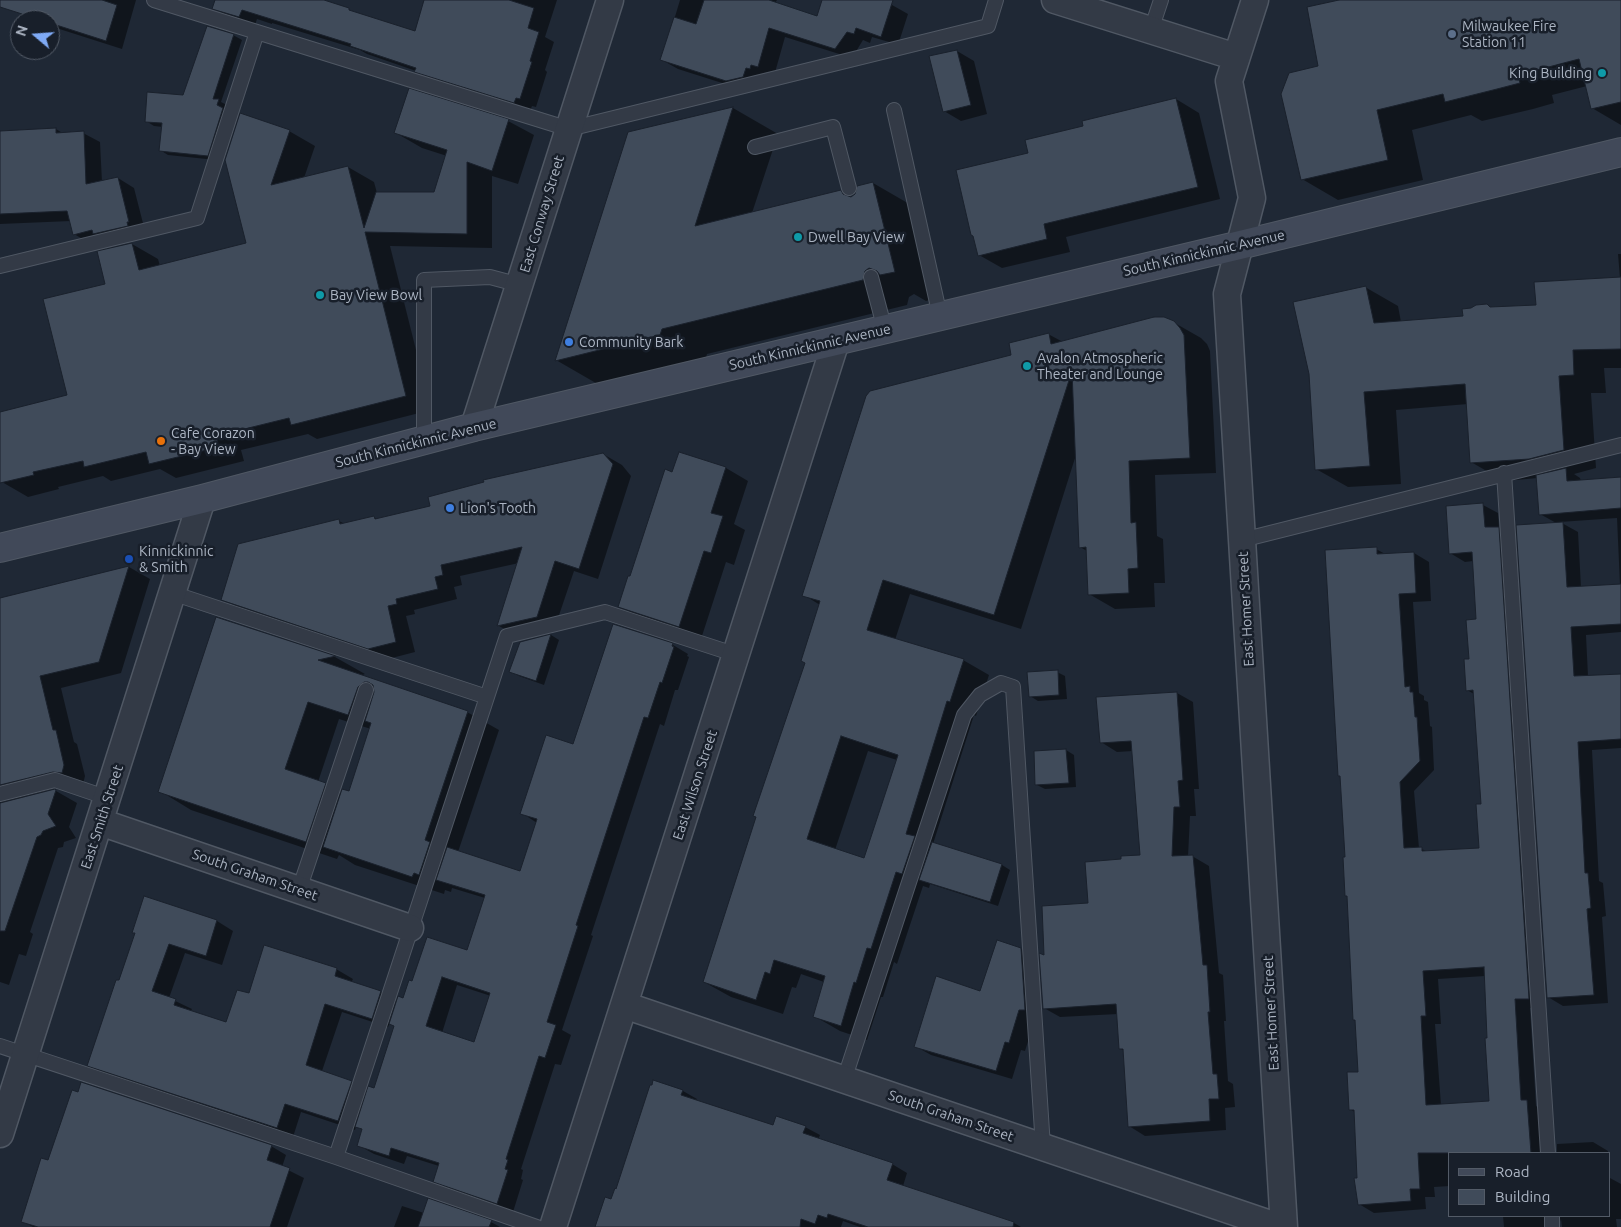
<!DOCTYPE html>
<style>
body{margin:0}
#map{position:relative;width:1621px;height:1227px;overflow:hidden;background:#1f2835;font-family:Ubuntu,sans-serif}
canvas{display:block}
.legend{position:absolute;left:1448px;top:1152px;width:162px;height:65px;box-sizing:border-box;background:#181f2a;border:1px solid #535b67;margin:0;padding:6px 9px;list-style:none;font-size:15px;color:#acb5c3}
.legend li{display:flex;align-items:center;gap:10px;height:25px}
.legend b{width:25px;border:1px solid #535b67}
.north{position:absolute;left:10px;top:10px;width:50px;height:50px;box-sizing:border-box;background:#181f2a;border:1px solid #535b67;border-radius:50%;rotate:288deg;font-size:14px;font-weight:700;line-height:20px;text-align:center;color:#acb5c3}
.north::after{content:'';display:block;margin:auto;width:18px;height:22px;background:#7faaf5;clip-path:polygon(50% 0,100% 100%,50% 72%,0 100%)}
</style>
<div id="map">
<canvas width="1621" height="1227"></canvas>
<ul class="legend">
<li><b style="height:6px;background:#414959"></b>Road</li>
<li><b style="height:14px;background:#404b5a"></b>Building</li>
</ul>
<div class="north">N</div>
</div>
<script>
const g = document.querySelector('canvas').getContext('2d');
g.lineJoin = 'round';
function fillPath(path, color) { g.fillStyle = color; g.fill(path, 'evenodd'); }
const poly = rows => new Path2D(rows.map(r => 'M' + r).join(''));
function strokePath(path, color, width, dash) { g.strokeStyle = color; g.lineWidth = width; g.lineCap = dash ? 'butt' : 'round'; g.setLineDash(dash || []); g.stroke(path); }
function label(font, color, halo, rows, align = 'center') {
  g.font = font + ' Ubuntu,sans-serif'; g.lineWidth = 5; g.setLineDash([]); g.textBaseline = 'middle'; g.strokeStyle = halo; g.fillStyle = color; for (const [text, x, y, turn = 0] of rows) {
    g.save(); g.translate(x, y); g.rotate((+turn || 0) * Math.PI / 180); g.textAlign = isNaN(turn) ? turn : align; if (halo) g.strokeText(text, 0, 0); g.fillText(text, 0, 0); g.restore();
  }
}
fillPath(poly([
 [28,0,136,0,122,49,50,26,50,20,35,20,24,14],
 [217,0,319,0,416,33,426,0,557,0,545,37,554,42,545,70,547,72,536,107,532,106,530,111,432,80,416,71,367,54,360,50,272,23,272,24,257,19,255,25,229,17,214,8],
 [680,0,777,0,775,3,818,17,824,0,876,0,892,5,908,14,899,42,889,42,872,37,870,43,863,40,852,58,785,37,774,76,744,90,678,69,662,60],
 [1344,0,1621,0,1621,125,1592,108,1587,86,1552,95,1554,103,1533,109,1482,121,1471,115,1412,130,1423,180,1338,200,1302,179,1320,67],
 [233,35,242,40,221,102,227,105,216,160,168,155,160,150,163,127,154,126,146,121,184,96],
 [957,51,974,61,987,114,961,121,944,111],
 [1176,99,1199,113,1220,199,1066,237,1070,252,1002,268,979,255,975,236,1029,154,1085,126],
 [733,108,778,134,752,213,840,192,851,198,873,183,918,209,939,297,926,301,914,294,909,297,907,305,707,354,705,361,601,386,556,360,629,133],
 [508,121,534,135,518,184,492,176,492,248,390,246,431,410,317,439,308,434,241,450,244,461,176,478,160,469,111,481,103,476,58,487,59,489,28,497,2,482,0,472,0,413,68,396,107,285,99,252,132,244,158,259,160,266,247,244,289,131,315,146,304,178,348,167,374,182,377,193,434,193,447,156,422,148,396,133],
 [56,129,64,134,83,133,100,142,102,182,118,178,134,188,145,231,91,244,74,234,71,221,0,224,0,132],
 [1618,254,1621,254,1621,368,1604,368,1606,393,1591,393,1596,468,1574,474,1580,478,1581,481,1621,478,1621,632,1586,635,1588,676,1621,675,1621,748,1592,750,1599,881,1603,883,1606,916,1602,917,1608,1003,1563,1006,1548,997,1558,524,1540,514,1538,478,1504,481,1471,462,1468,404,1396,410,1401,484,1348,487,1316,469,1365,287,1398,306,1401,322,1464,317,1492,309,1537,306,1620,278],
 [1617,518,1620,585,1581,587,1578,532,1560,522],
 [1173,322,1201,338,1207,344,1210,351,1216,473,1155,475,1157,536,1163,539,1165,583,1154,583,1155,607,1115,609,1089,594,1087,551,1080,547,1076,455,1021,629,910,594,895,640,963,660,989,675,976,716,974,715,933,844,1002,865,1010,870,998,906,930,884,929,888,923,886,897,964,894,962,883,997,881,997,867,1040,840,1031,814,1016,824,982,801,974,796,988,792,987,783,1014,731,997,704,982,806,663,820,605,804,595,1013,356,1048,334,1063,342],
 [868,751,897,760,865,860,835,850],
 [680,453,726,468,748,481,734,524,745,530,734,565,726,562,701,639,642,619,620,606],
 [603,454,622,465,631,476,598,579,574,571,555,627,517,636,499,626,519,563,460,576,462,585,454,587,457,599,414,610,415,614,406,616,415,652,388,659,242,610,223,599,339,521,345,524,374,517,378,520,432,507],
 [1483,505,1498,513,1499,528,1513,536,1544,1007,1530,1008,1536,1106,1542,1110,1552,1153,1450,1153,1450,1186,1434,1187,1435,1197,1425,1197,1426,1209,1374,1213,1359,1204,1356,1113,1350,1109,1360,1073,1356,1021,1354,1020,1347,858,1376,549,1387,555,1414,553,1429,562,1431,601,1413,602,1419,693,1424,696,1424,700,1428,702,1430,726,1432,727,1434,770,1414,791,1419,848,1429,852,1481,849,1483,805,1474,694,1467,690,1470,660,1477,620,1473,561,1465,562,1450,553],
 [1485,976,1490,1102,1441,1105,1435,1024,1441,1024,1438,979],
 [129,567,150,579,121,673,61,688,74,742,77,744,85,776,83,784,75,783,26,796,26,798,56,791,77,803,69,827,76,838,64,842,63,847,58,848,30,932,33,934,26,956,19,954,9,985,0,982,0,599],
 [217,618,335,657,365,674,360,676,467,712,499,730,458,852,521,872,537,823,522,813,574,745,614,625,673,645,688,654,687,656,689,657,678,690,675,690,664,726,660,724,591,935,593,936,562,1030,571,1035,561,1065,555,1064,521,1169,523,1170,521,1179,523,1180,513,1212,450,1190,435,1181,439,1166,407,1156,404,1164,374,1154,358,1145,363,1130,356,1126,355,1130,301,1112,293,1137,104,1074,88,1065,136,933,145,898,217,921,233,931,222,965,185,953,169,998,192,1009,191,1011,227,1023,249,995,336,969,353,979,351,983,381,992,397,1002,404,1000,413,983,468,951,485,898,452,888,451,892,445,890,444,894,355,865,339,855,337,859,191,810,160,791],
 [339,719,371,729,349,792,342,794,318,782],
 [457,985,491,996,475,1044,442,1033],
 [342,1012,388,1027,390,1023,395,1026,374,1090,368,1092,351,1082,322,1071],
 [551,635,559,640,544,685,519,676,511,671,521,643],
 [1057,672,1065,676,1067,699,1038,701,1030,696],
 [1177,693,1193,702,1199,789,1194,789,1196,816,1190,816,1188,857,1192,856,1209,866,1219,973,1223,975,1226,1021,1224,1021,1228,1081,1233,1084,1235,1107,1225,1108,1226,1130,1145,1136,1129,1126,1124,1051,1120,1048,1118,1014,1060,1017,1044,1008,1046,957,1089,905,1122,861,1141,856,1133,751,1117,752,1101,742],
 [1066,750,1074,755,1076,787,1045,789,1037,785],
 [1021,949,1037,958,1035,1019,1025,1051,1021,1050,1012,1079,931,1055,915,1046,981,992],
 [683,1091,697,1099,696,1101,774,1126,805,1127,820,1135,818,1140,892,1164,907,1173,903,1186,1014,1223,1021,1227,860,1227,843,1221,841,1227,597,1227],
 [1593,1142,1608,1151,1608,1153,1557,1153,1557,1144],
 [271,1146,286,1155,282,1167,304,1178,287,1227,33,1227,22,1221,49,1161],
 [1610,1178,1621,1184,1621,1219,1616,1219,1617,1227,1562,1227,1561,1219,1558,1227,1504,1227,1503,1216,1610,1216],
 [402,1206,424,1213,491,1222,500,1227,394,1227]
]), '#0007');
const building = poly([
 [0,0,102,0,117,5,106,41,50,23,50,20,41,20,0,7,0,0],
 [215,0,324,0,349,8,349,10,415,31,424,0,509,0,534,8,528,28,539,32,530,61,532,62,520,99,516,98,514,103,414,72,416,68,350,46,351,44,242,10,239,17,212,9,215,0],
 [704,0,769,0,817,16,822,0,893,0,881,37,856,28,854,34,847,32,835,49,769,28,758,67,751,65,750,69,746,68,743,77,726,81,660,60,674,17,696,24,704,0],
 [1339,0,1621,0,1621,102,1591,109,1579,59,1518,75,1520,83,1497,89,1445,102,1443,94,1377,110,1388,160,1301,180,1281,94,1289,73,1318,66,1307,7,1339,0],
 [207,26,234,34,213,99,219,99,217,105,223,108,208,156,159,151,162,123,145,122,147,92,183,95,207,26],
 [957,50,971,105,943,112,929,56,957,50],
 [409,88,509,119,492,171,467,162,467,234,365,232,406,396,291,425,289,418,216,436,219,447,149,464,146,452,84,467,83,461,33,472,34,475,0,483,0,412,67,395,43,299,105,284,97,251,132,243,139,270,246,243,225,160,240,113,290,130,271,185,348,166,364,228,376,192,434,192,447,150,394,133,409,88],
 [1176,98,1198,187,1044,224,1047,239,978,256,973,236,971,235,956,170,1028,153,1025,140,1083,126,1082,121,1176,98],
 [733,107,695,226,841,190,843,194,851,197,855,194,857,186,873,182,895,272,880,275,877,271,869,268,865,271,863,280,662,329,660,335,555,361,628,132,733,107],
 [56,128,56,133,84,131,86,184,118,177,129,222,127,222,128,226,93,234,92,230,73,235,67,211,0,214,0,131,56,128],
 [1621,277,1621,349,1573,350,1574,375,1559,376,1564,450,1529,459,1470,463,1465,384,1364,392,1370,466,1315,470,1309,374,1293,302,1366,286,1374,323,1463,316,1462,309,1471,308,1476,305,1487,304,1490,307,1536,305,1534,282,1621,277],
 [1154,317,1164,317,1174,321,1180,328,1184,335,1190,458,1129,461,1131,523,1136,522,1138,568,1128,569,1129,593,1088,595,1086,547,1079,548,1072,371,994,615,883,580,867,630,964,659,950,702,947,701,906,834,915,836,902,874,896,872,871,949,867,948,856,983,854,982,841,1026,813,1017,825,976,774,960,770,974,765,972,756,1000,703,982,756,817,753,816,805,663,801,661,820,601,802,596,866,396,870,391,1011,355,1009,343,1049,333,1051,344,1154,317],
 [841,736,898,755,864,858,807,839,841,736],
 [679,452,726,467,711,513,723,516,711,553,704,551,679,627,618,607,628,576,630,576,665,469,672,472,679,452],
 [603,453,613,464,579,569,555,561,537,617,497,626,522,547,441,565,443,575,435,577,438,589,396,599,397,604,388,606,396,642,368,649,221,600,238,544,339,519,340,524,374,516,375,519,430,506,428,497,484,482,483,480,603,453],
 [1566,468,1567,481,1621,477,1621,508,1539,515,1536,475,1566,468],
 [1483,503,1485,527,1499,527,1529,999,1515,999,1521,1100,1527,1100,1531,1153,1418,1153,1420,1189,1410,1189,1411,1201,1358,1205,1354,1178,1357,1178,1354,1110,1349,1110,1347,1072,1358,1072,1355,1020,1353,1020,1347,896,1345,896,1343,857,1345,857,1340,776,1338,776,1325,550,1377,547,1377,554,1414,552,1416,593,1399,594,1405,687,1410,686,1410,692,1413,692,1415,717,1417,717,1420,761,1400,782,1404,848,1422,847,1422,851,1479,848,1476,804,1481,804,1473,690,1466,691,1464,659,1469,659,1466,620,1476,619,1472,552,1449,554,1446,506,1483,503],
 [1484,967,1487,1038,1485,1038,1489,1101,1426,1105,1421,1016,1426,1016,1423,971,1484,967],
 [1563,522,1567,587,1621,584,1621,624,1571,627,1574,676,1621,674,1621,739,1578,742,1585,873,1588,873,1591,908,1587,909,1594,995,1547,998,1516,525,1563,522],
 [129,566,99,662,40,676,53,730,56,730,64,765,62,773,53,772,0,785,0,598,129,566],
 [216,617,336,656,318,660,468,711,425,840,430,842,419,875,414,873,412,877,323,847,342,789,349,791,371,723,365,721,374,692,373,685,368,682,364,682,358,687,348,715,308,702,285,769,326,783,306,842,158,792,216,617],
 [613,624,673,643,672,646,674,647,662,683,660,682,648,718,644,717,576,925,578,926,547,1022,556,1025,545,1058,539,1056,506,1159,508,1160,505,1169,508,1170,497,1204,433,1182,439,1163,391,1148,389,1156,357,1146,362,1129,355,1127,368,1086,374,1088,394,1026,389,1024,398,996,403,998,409,980,412,981,427,937,467,950,485,895,436,880,447,847,520,871,537,819,520,814,546,735,573,744,613,624],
 [442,977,490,993,474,1042,426,1026,442,977],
 [551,634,536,681,509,672,520,642,551,634],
 [1058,670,1059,695,1029,697,1027,672,1058,670],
 [1177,692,1183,780,1178,781,1180,807,1174,807,1172,856,1193,855,1203,965,1207,965,1210,1012,1208,1012,1213,1074,1217,1074,1219,1099,1209,1099,1210,1121,1128,1127,1123,1049,1119,1049,1116,1004,1043,1009,1039,953,1044,955,1042,906,1088,903,1085,862,1121,859,1121,856,1140,855,1131,741,1100,743,1096,697,1177,692],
 [1066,749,1069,783,1035,785,1034,751,1066,749],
 [55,789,56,790,48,814,56,826,43,831,41,835,37,837,5,931,0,931,0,803,55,789],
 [932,842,1002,864,990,902,919,880,932,842],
 [144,896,217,920,206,956,169,944,152,991,176,999,174,1005,226,1022,237,990,249,993,264,945,337,968,335,976,381,991,372,1019,325,1004,306,1065,352,1081,338,1121,285,1104,277,1128,87,1066,116,980,119,980,135,933,132,933,144,896],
 [997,940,1021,948,1025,1010,1019,1010,1009,1043,1005,1042,996,1071,914,1047,936,976,980,991,997,940],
 [653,1080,683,1090,681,1095,773,1125,776,1116,806,1126,803,1133,893,1163,887,1180,1014,1222,1013,1227,868,1227,828,1214,827,1218,818,1215,815,1224,801,1219,800,1227,595,1227,605,1197,611,1199,615,1188,616,1189,650,1085,652,1085,653,1080],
 [81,1082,272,1145,267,1160,290,1168,270,1227,38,1227,21,1222,41,1158,48,1160,72,1090,78,1092,81,1082],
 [428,1198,492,1220,489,1227,418,1227,428,1198]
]);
fillPath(building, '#404b5a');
strokePath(building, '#1a212c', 1);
const service = poly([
 [154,0,569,129,988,26,996,0],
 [1151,30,1161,0],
 [894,110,940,316],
 [755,147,833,127,849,188],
 [0,266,197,218,257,32],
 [871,277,885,330],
 [424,440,424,280,490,277,520,285],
 [1504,473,1548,1153],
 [1242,540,1621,445],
 [172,593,487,697],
 [0,794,55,780,108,798],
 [299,890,366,690],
 [0,1046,336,1157,537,1227],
 [844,1080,964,715,980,695,1001,683,1013,687,1043,1147],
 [336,1157,507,636,605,612,737,655],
 [1552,1216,1552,1227]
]);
const minor = poly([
 [1055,0,1236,57],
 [1255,0,1229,81,1252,198,1227,294,1284,1227],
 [474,427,610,0],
 [100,822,410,928],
 [624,1005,1279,1227],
 [0,1134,202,499],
 [553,1227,836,341]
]);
const secondary = poly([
 [0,548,202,499,474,427,1240,245,1621,152]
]);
strokePath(service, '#505864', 16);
strokePath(minor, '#505864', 29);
strokePath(secondary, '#505864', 30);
strokePath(service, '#333a46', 14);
strokePath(minor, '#333a46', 26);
strokePath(secondary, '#414959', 28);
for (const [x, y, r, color] of [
 [1452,34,5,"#5c6f8a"],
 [1602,73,5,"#0f9aa8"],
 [798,237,5,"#0f9aa8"],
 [320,295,5,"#0f9aa8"],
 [569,342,5,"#3f7fe0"],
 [1027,366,5,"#0f9aa8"],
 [161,441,5,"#e8710a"],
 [450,508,5,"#3f7fe0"],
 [129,559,5,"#1a4fb4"]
]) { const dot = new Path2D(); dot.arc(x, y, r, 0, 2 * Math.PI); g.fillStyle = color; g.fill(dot); strokePath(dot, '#181f2a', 2); }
label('14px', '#acb5c3', '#181f2a', [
 ["Milwaukee Fire",1462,26],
 ["Station 11",1462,42],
 ["King Building",1592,73,"right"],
 ["Dwell Bay View",808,237],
 ["Bay View Bowl",330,295],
 ["Community Bark",579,342],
 ["Avalon Atmospheric",1037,358],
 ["Theater and Lounge",1037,374],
 ["Cafe Corazon",171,433],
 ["- Bay View",171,449],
 ["Lion's Tooth",460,508],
 ["Kinnickinnic",139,551],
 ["& Smith",139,567]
], 'left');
label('14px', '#acb5c3', '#181f2a', [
 ["East Conway Street",542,214,-73],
 ["South Kinnickinnic Avenue",1204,253,-13],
 ["South Kinnickinnic Avenue",810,347,-13],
 ["South Kinnickinnic Avenue",416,443,-14],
 ["East Homer Street",1246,609,-93],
 ["East Wilson Street",695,785,-72],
 ["East Smith Street",102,817,-72],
 ["South Graham Street",255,875,19],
 ["East Homer Street",1271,1013,-93],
 ["South Graham Street",951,1116,19]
]);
</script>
